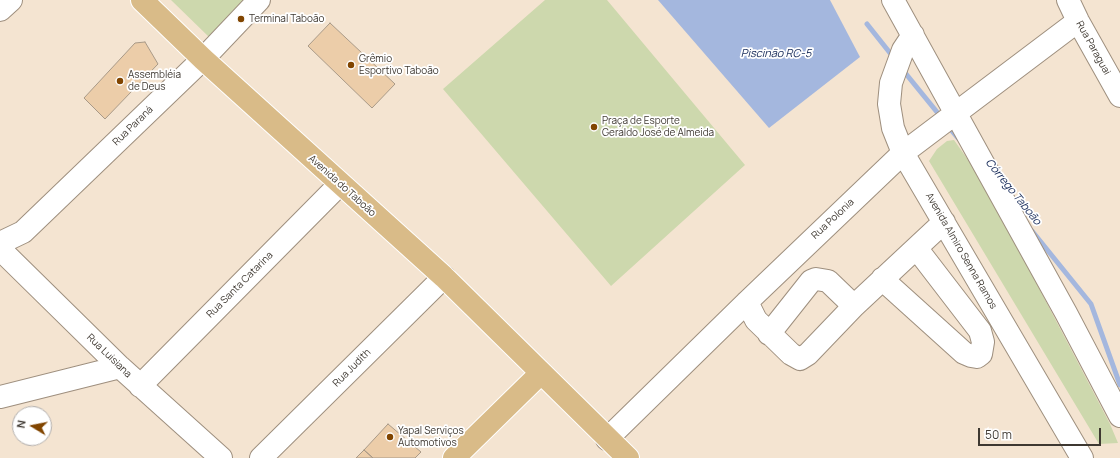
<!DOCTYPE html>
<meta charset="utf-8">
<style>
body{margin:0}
#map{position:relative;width:1120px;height:458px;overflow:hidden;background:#f4e4d1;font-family:Manrope,sans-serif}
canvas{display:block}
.north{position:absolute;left:12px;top:406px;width:40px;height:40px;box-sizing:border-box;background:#fff;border:1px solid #b2afad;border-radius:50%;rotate:280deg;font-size:11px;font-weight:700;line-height:16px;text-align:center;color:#3e3831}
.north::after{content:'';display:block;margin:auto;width:14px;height:18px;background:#814500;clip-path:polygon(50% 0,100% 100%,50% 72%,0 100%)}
.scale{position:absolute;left:978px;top:428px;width:123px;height:18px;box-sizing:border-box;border:2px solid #3e3831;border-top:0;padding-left:5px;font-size:12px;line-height:14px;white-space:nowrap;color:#3e3831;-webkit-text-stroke:3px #fff;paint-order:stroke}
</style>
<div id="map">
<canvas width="1120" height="458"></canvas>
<div class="north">N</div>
<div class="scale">50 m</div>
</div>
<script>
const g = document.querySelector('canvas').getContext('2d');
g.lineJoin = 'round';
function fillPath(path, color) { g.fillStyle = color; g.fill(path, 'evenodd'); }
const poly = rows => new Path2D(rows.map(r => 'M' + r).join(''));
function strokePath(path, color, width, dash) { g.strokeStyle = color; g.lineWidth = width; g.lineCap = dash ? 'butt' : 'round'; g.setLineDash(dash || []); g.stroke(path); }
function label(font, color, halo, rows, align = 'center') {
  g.font = font + ' Manrope,sans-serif'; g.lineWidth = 3.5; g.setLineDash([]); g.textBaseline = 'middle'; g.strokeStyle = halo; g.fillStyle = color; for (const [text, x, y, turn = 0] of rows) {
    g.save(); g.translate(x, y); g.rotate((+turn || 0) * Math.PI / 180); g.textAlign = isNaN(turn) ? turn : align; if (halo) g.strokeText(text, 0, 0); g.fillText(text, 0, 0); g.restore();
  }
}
fillPath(poly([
 [171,0,245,0,209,37],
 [545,0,607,0,745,165,611,286,443,89],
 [954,140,983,181,1110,424,1118,443,1099,444,929,161,937,149,947,141]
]), '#cdd8ad');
fillPath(poly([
 [658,0,830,0,860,57,769,128]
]), '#a4b7de');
strokePath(poly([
 [867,24,894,58],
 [902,69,941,117],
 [947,125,959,139],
 [1032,231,1091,304,1120,385]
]), '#a4b7de', 5);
const building = poly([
 [330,23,395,84,372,108,308,46,330,23],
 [145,42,158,64,105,119,84,98,135,43,145,42],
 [388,424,421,452,415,458,373,458,364,450,388,424],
 [364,450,373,458,356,458,364,450]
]);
fillPath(building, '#eccda9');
strokePath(building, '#a89987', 1);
const minor = poly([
 [893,0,1066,313,1120,416],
 [1068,0,1078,21,1120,96],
 [0,10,11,0],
 [913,35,903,50,891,83,889,104,893,128,903,153,1082,458],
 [0,243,23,232,203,59,259,0],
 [0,249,120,367,221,458],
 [882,279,964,353,971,356,977,357,981,354,983,342,980,331,917,249],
 [747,302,756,320,791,354,800,359,808,354,854,306,944,222],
 [769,334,811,281,816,279,828,281,854,306],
 [140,386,340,184],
 [0,397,120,367],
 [607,439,747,302,903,153,1078,21],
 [261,458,444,277]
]);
const major = poly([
 [142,0,203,59,444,277,628,458],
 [454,458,541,373]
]);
strokePath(minor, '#9e8f7e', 24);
strokePath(major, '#fff', 24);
strokePath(minor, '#fff', 22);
strokePath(major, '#d9bb88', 22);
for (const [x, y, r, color] of [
 [241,19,4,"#814500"],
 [351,65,4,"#814500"],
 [120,81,4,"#814500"],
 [594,127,4,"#814500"],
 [390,437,4,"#814500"]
]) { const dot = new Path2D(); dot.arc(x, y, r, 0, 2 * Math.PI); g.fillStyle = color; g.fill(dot); strokePath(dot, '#fff', 1.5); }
label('10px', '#3e3831', '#fff', [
 ["Terminal Taboão",249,19],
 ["Grêmio",359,59],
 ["Esportivo Taboão",359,71],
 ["Assembléia",128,75],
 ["de Deus",128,87],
 ["Praça de Esporte",602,121],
 ["Geraldo José de Almeida",602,133],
 ["Yapal Serviços",398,431],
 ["Automotivos",398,443]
], 'left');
label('10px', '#3e3831', '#fff', [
 ["Rua Paraguai",1093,48,61],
 ["Rua Paraná",133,126,-44],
 ["Avenida do Taboão",342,186,42],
 ["Rua Polonia",833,219,-43],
 ["Avenida Almiro Senna Ramos",961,251,60],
 ["Rua Santa Catarina",240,285,-45],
 ["Rua Luisiana",109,356,44],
 ["Rua Judith",352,368,-45]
]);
label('italic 11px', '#142857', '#fff', [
 ["Piscinão RC-5",776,54],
 ["Córrego Taboão",1013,192,51]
]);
</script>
